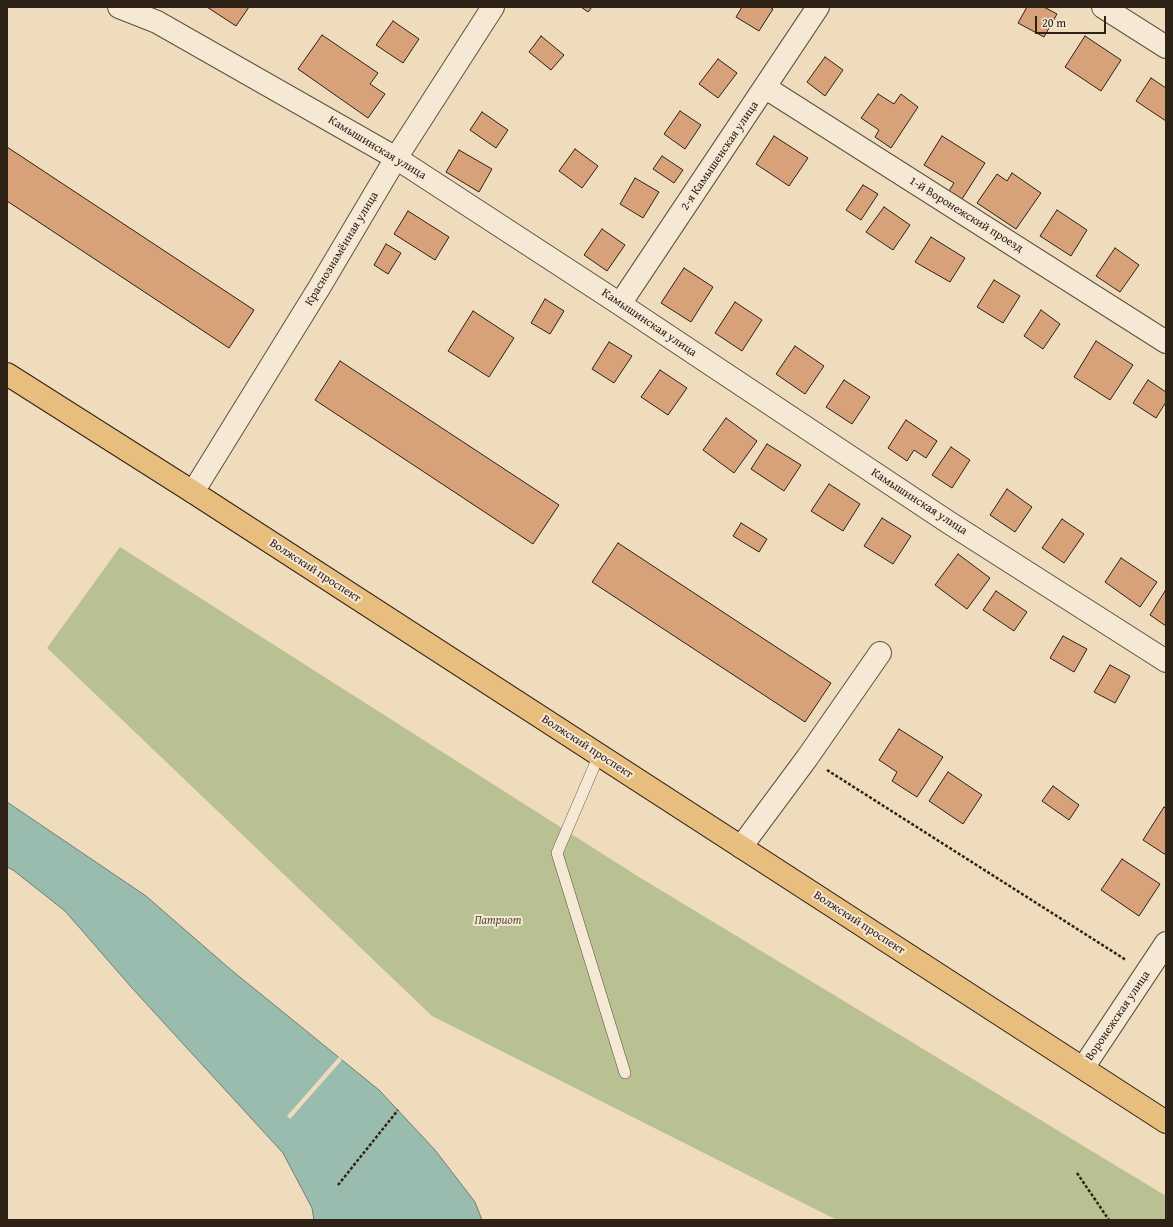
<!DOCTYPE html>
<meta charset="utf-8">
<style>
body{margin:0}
#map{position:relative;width:1173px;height:1227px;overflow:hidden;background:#efdcbd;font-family:"Gentium Book Plus",serif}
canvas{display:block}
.frame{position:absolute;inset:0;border:8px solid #2e2116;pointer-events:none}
.scale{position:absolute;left:1035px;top:16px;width:71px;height:18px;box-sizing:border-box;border:2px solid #2e2116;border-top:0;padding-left:5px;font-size:12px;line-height:14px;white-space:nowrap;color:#2e2116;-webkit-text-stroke:3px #f5e8d4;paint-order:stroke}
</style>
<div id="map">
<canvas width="1173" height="1227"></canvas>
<div class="frame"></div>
<div class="scale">20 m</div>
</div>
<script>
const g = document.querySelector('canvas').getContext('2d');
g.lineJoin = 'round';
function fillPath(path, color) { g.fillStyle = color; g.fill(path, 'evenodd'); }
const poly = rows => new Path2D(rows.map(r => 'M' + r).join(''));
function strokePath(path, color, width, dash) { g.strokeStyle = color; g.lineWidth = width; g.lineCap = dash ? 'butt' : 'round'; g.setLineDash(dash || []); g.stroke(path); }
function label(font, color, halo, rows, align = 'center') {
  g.font = font + ' "Gentium Book Plus",serif'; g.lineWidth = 4; g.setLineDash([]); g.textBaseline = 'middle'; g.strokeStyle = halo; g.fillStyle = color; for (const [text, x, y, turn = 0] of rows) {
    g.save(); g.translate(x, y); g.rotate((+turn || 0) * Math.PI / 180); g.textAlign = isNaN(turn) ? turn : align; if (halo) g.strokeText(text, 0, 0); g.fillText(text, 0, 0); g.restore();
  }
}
fillPath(poly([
 [120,547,639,877,1166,1196,1166,1220,837,1220,432,1016,47,648]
]), '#b9c091');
const water = poly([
 [7,802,146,896,230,969,379,1090,435,1150,475,1202,482,1220,314,1220,312,1208,283,1153,132,988,65,911,13,870,7,867,7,802]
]);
fillPath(water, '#9abcaf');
strokePath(water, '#6f7e72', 1);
fillPath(poly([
 [339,1057,342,1060,290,1119,287,1116]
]), '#efdcbd');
const building = poly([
 [207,7,249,7,236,26,207,7],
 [581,7,592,7,588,12,581,7],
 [742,7,770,7,773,9,759,31,736,17,742,7],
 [1027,7,1044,7,1057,14,1044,37,1018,23,1027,7],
 [393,21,419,39,403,63,376,45,393,21],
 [322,35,378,73,370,84,385,94,368,118,298,69,322,35],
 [541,36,564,55,551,70,529,52,541,36],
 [1085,36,1121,60,1101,91,1065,67,1085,36],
 [825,57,843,70,825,96,807,82,825,57],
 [718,59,737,73,718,98,699,84,718,59],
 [1151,78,1166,88,1166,121,1136,101,1151,78],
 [878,94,894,104,901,94,918,107,891,148,875,137,879,130,861,118,878,94],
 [680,111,701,125,685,149,664,134,680,111],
 [482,112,508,130,496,148,470,130,482,112],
 [774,136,808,158,789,186,756,164,774,136],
 [942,136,985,163,962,199,949,191,954,183,924,165,942,136],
 [7,147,254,310,229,348,7,201,7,147],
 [575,149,598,166,582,188,559,171,575,149],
 [459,150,492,169,479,192,446,172,459,150],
 [662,156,683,170,674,183,653,169,662,156],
 [1012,173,1041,193,1016,229,977,203,997,174,1007,181,1012,173],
 [635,178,659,192,643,218,620,204,635,178],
 [863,185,878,194,861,220,846,210,863,185],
 [884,207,910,225,893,250,866,232,884,207],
 [1057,210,1087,230,1071,256,1040,236,1057,210],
 [408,211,449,237,435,260,394,234,408,211],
 [602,229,625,245,607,271,584,255,602,229],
 [931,237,965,258,950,282,915,262,931,237],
 [386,244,401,253,388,274,374,265,386,244],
 [1115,248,1139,265,1120,292,1096,276,1115,248],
 [684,268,713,287,691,322,661,303,684,268],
 [994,280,1020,296,1003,323,977,307,994,280],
 [545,299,564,311,550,334,531,323,545,299],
 [735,302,762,320,742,351,715,333,735,302],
 [1041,310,1060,324,1043,349,1024,336,1041,310],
 [473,311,514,338,489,377,448,351,473,311],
 [1096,341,1133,365,1110,400,1074,377,1096,341],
 [609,342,632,356,614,383,592,369,609,342],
 [795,346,824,366,805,394,776,374,795,346],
 [340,361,559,505,533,544,315,400,340,361],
 [660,370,687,388,668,415,641,397,660,370],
 [844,380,870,397,852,424,826,407,844,380],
 [1148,380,1166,392,1166,402,1156,418,1133,403,1148,380],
 [726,418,757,441,734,473,703,450,726,418],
 [906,420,937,441,926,458,914,450,907,461,888,448,906,420],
 [767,444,801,465,784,491,751,469,767,444],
 [951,447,970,460,952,488,932,475,951,447],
 [829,484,860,504,843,531,811,511,829,484],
 [1007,489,1032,507,1015,532,990,515,1007,489],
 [882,518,911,536,893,564,864,546,882,518],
 [1062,519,1084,534,1064,563,1042,548,1062,519],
 [741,523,767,539,759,552,733,536,741,523],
 [618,543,831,683,805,722,592,582,618,543],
 [958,554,990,578,967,609,935,585,958,554],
 [1121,558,1157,582,1140,607,1105,582,1121,558],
 [996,591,1027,612,1014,631,983,610,996,591],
 [1165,591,1166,592,1166,626,1150,615,1165,591],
 [1063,636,1087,649,1074,672,1050,658,1063,636],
 [1110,665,1130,676,1115,703,1094,692,1110,665],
 [899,729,943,757,917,797,892,781,897,772,879,760,899,729],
 [948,772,982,795,963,824,929,801,948,772],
 [1053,786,1079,805,1069,820,1042,801,1053,786],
 [1164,807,1166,809,1166,855,1143,840,1164,807],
 [1122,859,1160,884,1139,916,1101,890,1122,859]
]);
fillPath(building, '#d7a179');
strokePath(building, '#2e2116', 1);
const service = poly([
 [599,755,557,853,625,1073]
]);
const minor = poly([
 [119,7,157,22,396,158,620,304,948,522,1166,661],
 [1103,7,1166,47],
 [766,88,1166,342],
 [620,304,818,7],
 [741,847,807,758,880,653],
 [1083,1068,1166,943]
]);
const tertiary = poly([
 [193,492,319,288,396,158,493,7]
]);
const primary = poly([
 [7,374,193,492,1166,1122]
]);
strokePath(service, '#5e5040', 12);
strokePath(minor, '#5e5040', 24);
strokePath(tertiary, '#5e5040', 24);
strokePath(primary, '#2e2116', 24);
strokePath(poly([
 [827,770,1126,960],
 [1077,1173,1109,1220],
 [338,1185,398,1110]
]), '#2e2116', 2.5, [3, 2]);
strokePath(service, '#f5e8d4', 11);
strokePath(minor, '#f5e8d4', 22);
strokePath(tertiary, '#f5e8d4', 22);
strokePath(primary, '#e8be7e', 22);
label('12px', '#2e2116', '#f5e8d4', [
 ["Камышинская улица",377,148,31],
 ["2-я Камышенская улица",720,156,-56],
 ["1-й Воронежский проезд",966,215,32],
 ["Краснознамённая улица",342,249,-59],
 ["Камышинская улица",649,323,34],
 ["Камышинская улица",919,502,33],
 ["Волжский проспект",315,571,33],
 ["Волжский проспект",587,747,33],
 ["Волжский проспект",859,923,33],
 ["Воронежская улица",1118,1016,-56]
]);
label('italic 12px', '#58513b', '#f5e8d4', [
 ["Патриот",498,921]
]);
</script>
